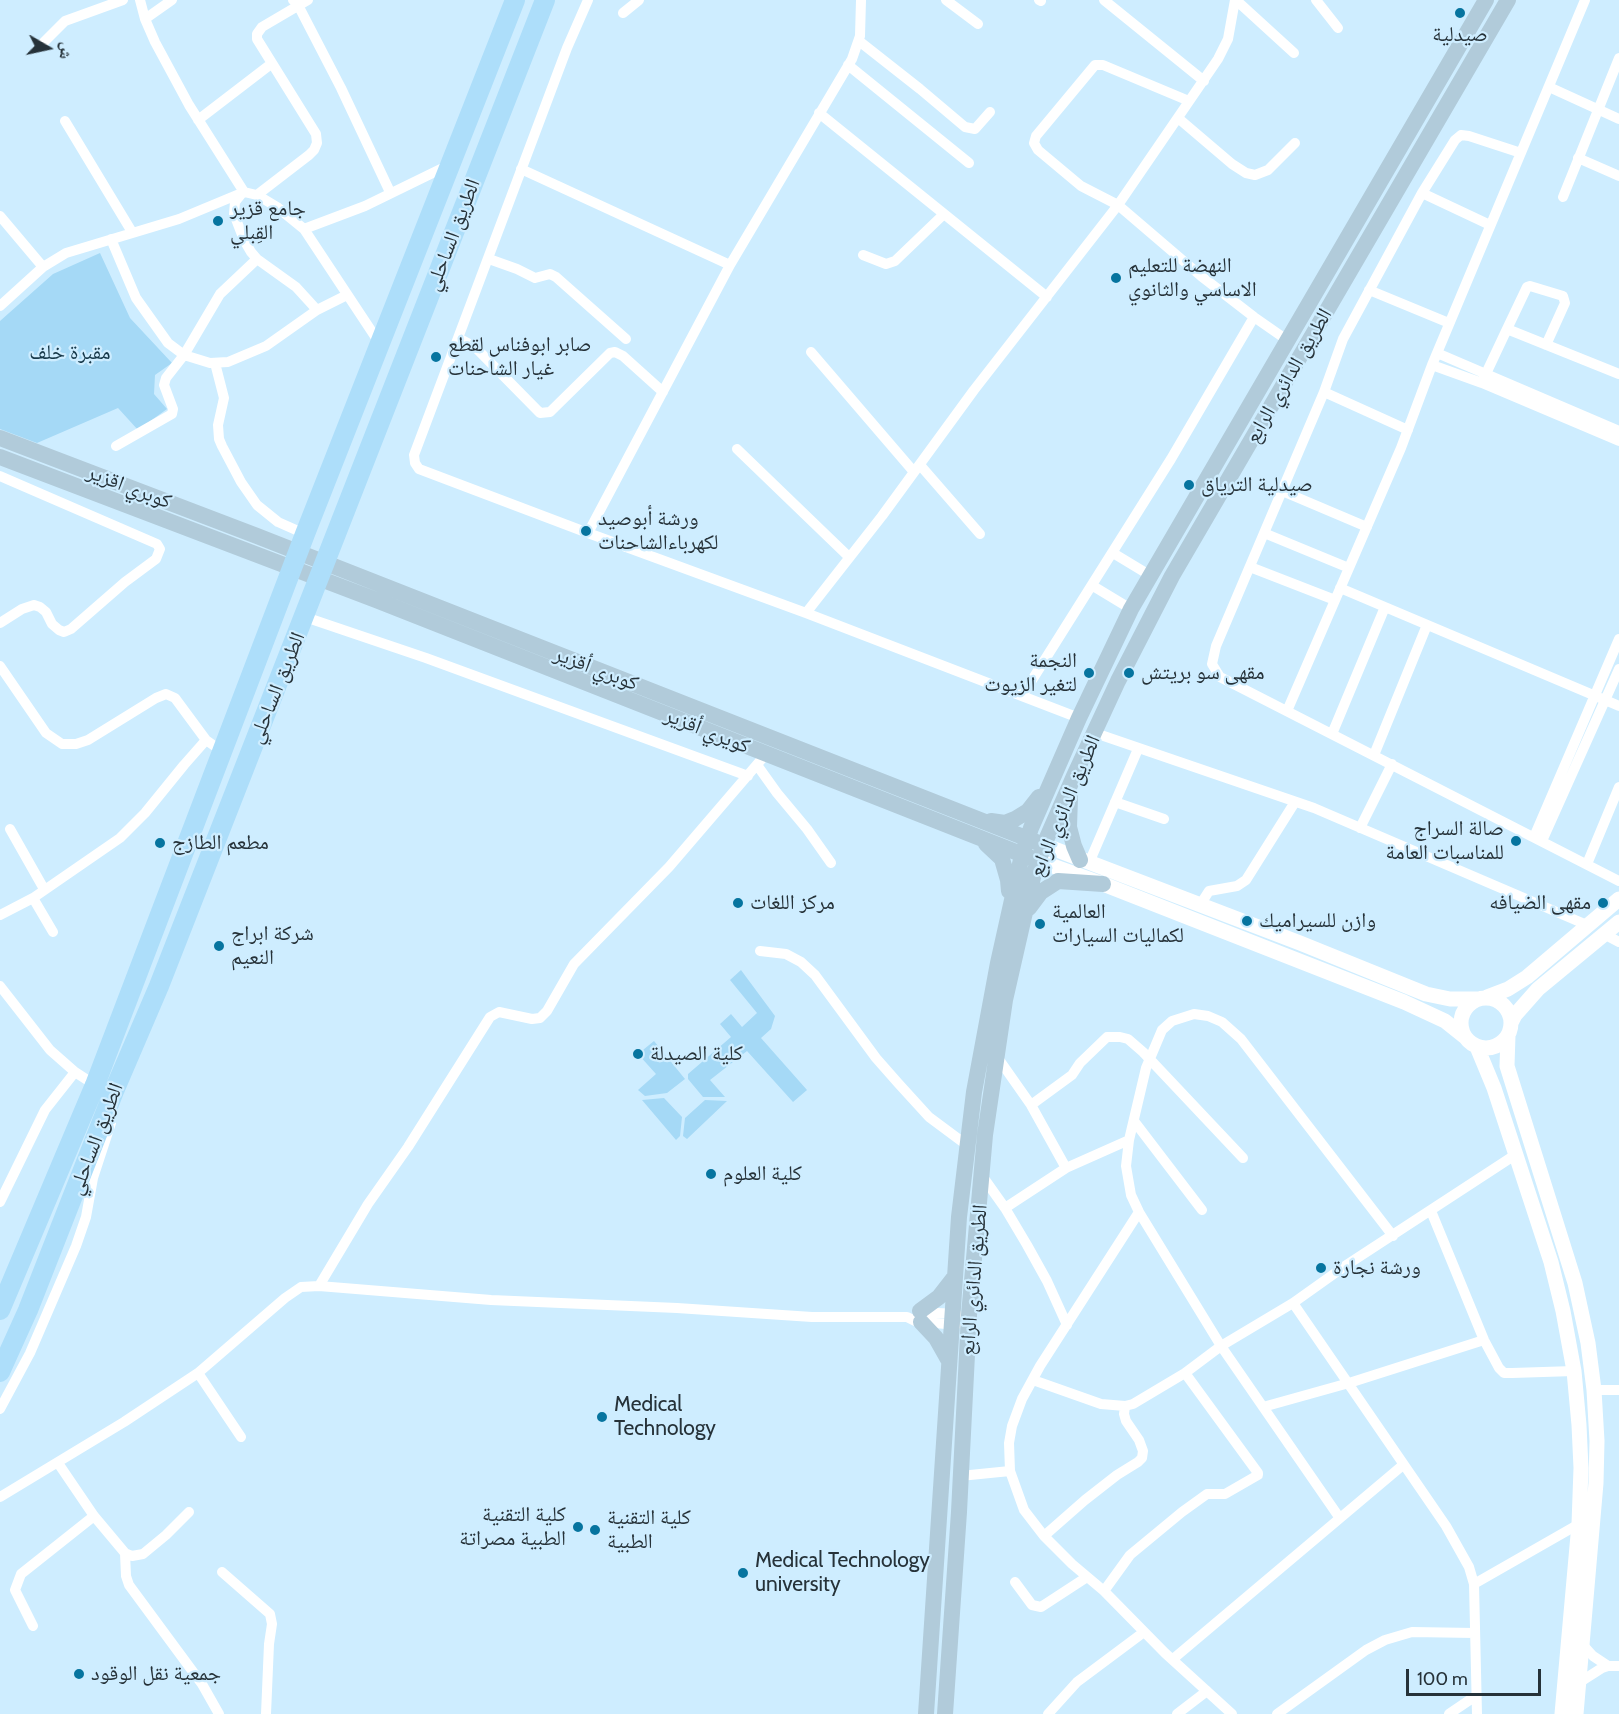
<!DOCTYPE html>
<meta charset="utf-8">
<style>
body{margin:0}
#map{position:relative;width:1619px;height:1714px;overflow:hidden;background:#ceedff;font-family:Cabin,"Noto Naskh Arabic",sans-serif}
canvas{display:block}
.north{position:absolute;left:18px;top:18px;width:60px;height:60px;-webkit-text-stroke:4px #ceedff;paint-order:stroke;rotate:99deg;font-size:16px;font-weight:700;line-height:24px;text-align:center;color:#263239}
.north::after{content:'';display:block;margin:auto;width:21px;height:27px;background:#263239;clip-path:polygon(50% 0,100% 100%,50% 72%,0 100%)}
.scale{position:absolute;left:1406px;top:1669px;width:135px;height:27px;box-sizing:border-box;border:3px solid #263239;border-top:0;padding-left:8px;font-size:18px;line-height:21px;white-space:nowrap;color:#263239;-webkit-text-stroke:4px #ceedff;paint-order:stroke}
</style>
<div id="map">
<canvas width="1619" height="1714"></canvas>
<div class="north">ش</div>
<div class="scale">100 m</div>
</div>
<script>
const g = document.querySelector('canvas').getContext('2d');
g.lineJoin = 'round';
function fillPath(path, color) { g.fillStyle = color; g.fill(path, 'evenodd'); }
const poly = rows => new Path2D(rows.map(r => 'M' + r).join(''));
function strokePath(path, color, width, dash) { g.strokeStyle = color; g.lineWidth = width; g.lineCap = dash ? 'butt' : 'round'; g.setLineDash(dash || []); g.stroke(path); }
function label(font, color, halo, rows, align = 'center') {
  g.font = font + ' Cabin,"Noto Naskh Arabic",sans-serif'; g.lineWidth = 4.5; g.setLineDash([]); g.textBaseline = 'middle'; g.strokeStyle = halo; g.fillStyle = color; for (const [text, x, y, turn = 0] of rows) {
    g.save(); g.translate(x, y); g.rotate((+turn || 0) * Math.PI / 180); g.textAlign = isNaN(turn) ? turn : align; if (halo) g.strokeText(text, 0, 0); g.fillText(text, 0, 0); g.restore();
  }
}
fillPath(poly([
 [100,253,130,318,172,363,155,375,154,394,167,409,138,430,118,408,37,443,0,429,0,321,53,274],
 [741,970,775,1016,771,1029,761,1038,807,1090,793,1102,747,1051,710,1080,725,1097,703,1097,688,1079,688,1074,731,1037,720,1024,731,1014,742,1027,757,1013,730,980],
 [654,1041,685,1079,667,1093,645,1096,638,1090,656,1074,638,1054],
 [664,1098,682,1117,680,1136,676,1140,642,1100],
 [705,1100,727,1101,687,1139,683,1136,685,1118]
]), '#a5d9f6');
strokePath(poly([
 [140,0,145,19,155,42,189,105,244,192],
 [293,0,298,5,341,88,390,192],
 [588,0,567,48,414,455,415,463,419,469,588,533,806,613,1079,718],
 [946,0,978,24],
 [1039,0,1041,1],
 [1104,0,1204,81],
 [1236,0,1294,53],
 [1316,0,1338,28],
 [623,13,639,0],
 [145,19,172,0],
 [859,41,920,89,965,127,975,129,990,112],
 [44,42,65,21,123,0],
 [848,65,969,163],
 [1549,87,1619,119],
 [1189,101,1103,65,1095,65,1036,136,1034,143,1038,150,1081,186,1118,205,1201,276,1254,317,1287,340],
 [819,113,1047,297],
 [1178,118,1232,164,1246,173,1255,175,1268,170,1295,143],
 [198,120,271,64],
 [65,121,132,232],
 [1521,153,1469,136,1461,135,1455,140,1422,193,1343,339,1324,392,1216,646,1212,664,1220,677,1619,881],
 [1578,158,1619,176],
 [521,169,730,265],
 [243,192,235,202,234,214,244,240,251,252,257,259,296,287,317,310],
 [1422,193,1490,225],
 [257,195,309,155,314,150,317,143,316,134,257,39,257,34,262,27,308,0],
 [1563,197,1619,58],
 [0,216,43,267],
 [304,229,365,206,449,165],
 [111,239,136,298,168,343,184,355,210,363,228,362,266,346,317,310,347,295],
 [863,255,886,264,895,261,944,214],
 [489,259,517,269,535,278,550,274,556,277,626,339],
 [1369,290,1449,323],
 [0,306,43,267,66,253,179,219,244,192,257,195,277,207,304,229,380,344],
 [1507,329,1527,287,1530,286,1563,296,1565,303,1546,345],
 [458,338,475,347,540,413,550,412,610,353,615,352,623,356,663,392],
 [811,352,914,472],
 [1437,353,1619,431],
 [215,363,224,398,218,425,219,439,222,446,241,482,257,505,278,522,305,534],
 [1432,365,1482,383,1619,441],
 [1483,380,1507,329,1619,374],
 [1324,392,1408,430],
 [116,446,172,414,173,409,164,385,166,378,184,355,220,294,257,259],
 [737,449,849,557],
 [920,465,980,534],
 [0,476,157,544,160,549,156,559,125,582,71,629,64,632,59,630,52,624,46,612,40,607,34,605,22,609,0,623],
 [1282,491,1367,527],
 [588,533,730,265,852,59,860,36,861,0],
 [1264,533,1349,568],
 [1113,553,1151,576],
 [1250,567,1335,600],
 [1093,586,1131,609],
 [1340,588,1619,706],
 [806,613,882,516,974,390,1118,205,1218,59,1228,39,1235,0],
 [305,617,426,658,748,776],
 [0,666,46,733,62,744,76,744,88,740,156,698,166,694,175,698,206,740,223,752],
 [1022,696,1171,459,1254,317],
 [1287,711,1401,448,1432,365,1585,0],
 [1095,733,1314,808,1587,925],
 [1332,734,1385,607],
 [1374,755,1427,625],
 [757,765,777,793,807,829,831,863],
 [1115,802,1164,819],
 [1360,828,1392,764],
 [10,829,44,889],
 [1534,837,1619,639],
 [1542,841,1619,669],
 [1089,863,1138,749],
 [1587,864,1619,787],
 [33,898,53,932],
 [1200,905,1209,891,1237,886,1246,880,1295,802],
 [0,915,33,898,120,838,145,813,184,765,206,740],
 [1604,934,1619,942],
 [760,951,786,954,801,962,815,975,876,1058,898,1083,929,1117,968,1146],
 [0,986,50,1050,75,1072,95,1085],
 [998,1058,1031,1105,1066,1168],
 [1031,1105,1072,1075,1080,1063,1107,1037,1120,1037,1128,1039,1143,1052,1243,1158],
 [1134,1121,1202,1210],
 [983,1177,1005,1208,1027,1245,1047,1281,1067,1325],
 [0,1202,45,1110,75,1072],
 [1005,1208,1066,1168,1129,1140],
 [1431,1211,1484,1340,1499,1368,1504,1373,1512,1373,1574,1371],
 [1139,1212,1040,1366,1022,1399,1012,1426,1009,1443,1010,1471,1024,1510,1044,1536,1072,1564,1104,1591,1165,1653,1232,1714],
 [319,1286,368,1204,408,1147,490,1017,499,1012,532,1019,540,1018,547,1011,574,964,669,867,766,754],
 [1293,1303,1446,1526,1469,1567,1474,1584,1477,1714],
 [918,1312,957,1314],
 [198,1373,241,1437],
 [1033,1380,1101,1404,1125,1406,1133,1404,1185,1373,1221,1346,1293,1303,1345,1266,1515,1155],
 [1594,1390,1619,1390],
 [1263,1407,1349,1383,1484,1340],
 [0,1409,30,1353,76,1246,86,1217,93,1178,111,1123],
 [58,1463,94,1516,125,1553,132,1556,143,1554,166,1535,189,1512],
 [960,1476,1010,1471],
 [0,1497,124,1422,198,1373,285,1298,301,1287,319,1286,491,1300,677,1308,812,1317,907,1317,915,1321,956,1325],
 [1339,1517,1221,1346,1139,1212,1131,1195,1126,1166,1129,1140,1146,1068,1162,1030,1172,1021,1194,1014,1208,1016,1222,1022,1241,1039,1393,1236],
 [1044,1536,1085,1500,1117,1475,1138,1462,1142,1458,1143,1451,1139,1440,1126,1421,1124,1414,1125,1406],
 [125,1553,126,1576,129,1585,202,1684,219,1714],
 [222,1572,270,1614,272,1624,269,1644,266,1714],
 [1015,1582,1032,1605,1041,1607,1087,1577],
 [1474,1584,1579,1524],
 [1104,1591,1130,1555,1182,1512,1207,1494,1225,1494,1258,1475,1258,1473,1185,1373],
 [33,1626,15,1590,21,1574,94,1516],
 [1583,1645,1593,1656,1608,1666],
 [1173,1659,1403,1465],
 [1580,1682,1602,1668,1608,1666,1619,1666],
 [1048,1714,1077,1682,1144,1632],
 [1177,1714,1207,1691],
 [1277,1714,1366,1650,1385,1640,1412,1632,1475,1633],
 [1449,1714,1477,1695]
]), '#fff', 10);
strokePath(poly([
 [1044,845,1300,943,1426,994,1450,999,1477,999],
 [1039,861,1103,884,1404,1002,1445,1021,1465,1037],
 [1487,997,1508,989,1527,977,1619,899],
 '1461 1023a25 25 0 1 1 50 0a25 25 0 1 1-50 0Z',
 [1511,1023,1515,1015,1538,989,1619,922],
 [1508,1035,1507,1066,1575,1283,1588,1343,1594,1390,1597,1441,1596,1483,1576,1714],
 [1477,1047,1494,1088,1551,1262,1563,1311,1574,1371,1579,1425,1581,1468,1579,1524,1562,1714]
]), '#fff', 15);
strokePath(poly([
 [0,438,257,536,1036,842],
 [0,457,376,600,1031,858],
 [1070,797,1069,827,1074,846,1080,860],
 [991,821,1005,823,1015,819,1028,811,1039,797],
 [986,844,1002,859,1008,880,1009,891],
 [1029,908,1041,892,1058,881,1103,884],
 [920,1311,939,1297,953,1279],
 [921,1322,936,1338,949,1361],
 [926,1714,959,1217,974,1092,998,963,1022,855,1031,828,1079,718,1131,609,1486,0],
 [945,1714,959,1512,969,1315,985,1135,1005,1000,1034,873,1046,840,1074,776,1118,681,1172,576,1508,0]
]), '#b1cbda', 16);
strokePath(poly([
 [0,1310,95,1085,305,534,515,0],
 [0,1372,28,1310,114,1091,159,986,545,0]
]), '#addefa', 20);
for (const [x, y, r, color] of [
 [1460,13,6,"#06749f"],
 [218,221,6,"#06749f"],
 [1116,278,6,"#06749f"],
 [436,357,6,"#06749f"],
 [1189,485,6,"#06749f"],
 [586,531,6,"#06749f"],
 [1089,673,6,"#06749f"],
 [1129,673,6,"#06749f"],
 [1516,841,6,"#06749f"],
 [160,843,6,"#06749f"],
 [738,903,6,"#06749f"],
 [1603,903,6,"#06749f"],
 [1247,921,6,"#06749f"],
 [1040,924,6,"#06749f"],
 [219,946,6,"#06749f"],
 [638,1054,6,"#06749f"],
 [711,1174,6,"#06749f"],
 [1321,1268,6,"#06749f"],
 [602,1417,6,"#06749f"],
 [578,1527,6,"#06749f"],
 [595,1530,6,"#06749f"],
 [743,1573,6,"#06749f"],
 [79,1674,6,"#06749f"]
]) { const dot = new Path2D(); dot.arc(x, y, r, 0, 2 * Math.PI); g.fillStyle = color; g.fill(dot); strokePath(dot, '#ceedff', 2); }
label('21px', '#263239', '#ceedff', [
 ["صيدلية",1460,35,"center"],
 ["جامع قزير",230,209],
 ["القِبلي",230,233],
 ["النهضة للتعليم",1128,266],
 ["الاساسي والثانوي",1128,290],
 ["صابر ابوفناس لقطع",448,345],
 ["غيار الشاحنات",448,369],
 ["صيدلية الترياق",1201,485],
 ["ورشة أبوصيد",598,519],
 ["لكهرباءالشاحنات",598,543],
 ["النجمة",1077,661,"right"],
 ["لتغير الزيوت",1077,685,"right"],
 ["مقهى سو بريتش",1141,673],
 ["صالة السراج",1504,829,"right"],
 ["للمناسبات العامة",1504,853,"right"],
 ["مطعم الطازج",172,843],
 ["مركز اللغات",750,903],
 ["مقهى الضيافه",1591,903,"right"],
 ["العالمية",1052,912],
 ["لكماليات السيارات",1052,936],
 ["وازن للسيراميك",1259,921],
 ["شركة ابراج",231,934],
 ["النعيم",231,958],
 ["كلية الصيدلة",650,1054],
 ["كلية العلوم",723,1174],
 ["ورشة نجارة",1333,1268],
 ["Medical",614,1405],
 ["Technology",614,1429],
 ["كلية التقنية",566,1515,"right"],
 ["الطبية مصراتة",566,1539,"right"],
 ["كلية التقنية",607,1518],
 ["الطبية",607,1542],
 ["Medical Technology",755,1561],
 ["university",755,1585],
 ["جمعية نقل الوقود",91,1674]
], 'left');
label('21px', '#263239', '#ceedff', [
 ["الطريق الساحلي",453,235,-69],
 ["الطريق الدائري الرابع",1289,376,-60],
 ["كوبري اقزير",129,487,21],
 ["كوبري أقزير",596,669,21],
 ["الطريق الساحلي",277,688,-68],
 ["كويري أقزير",707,731,22],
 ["الطريق الدائري الرابع",1065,806,-67],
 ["الطريق الساحلي",96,1139,-69],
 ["الطريق الدائري الرابع",974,1280,-85]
]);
label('21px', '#17394a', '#ceedff', [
 ["مقبرة خلف",70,353]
]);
</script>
